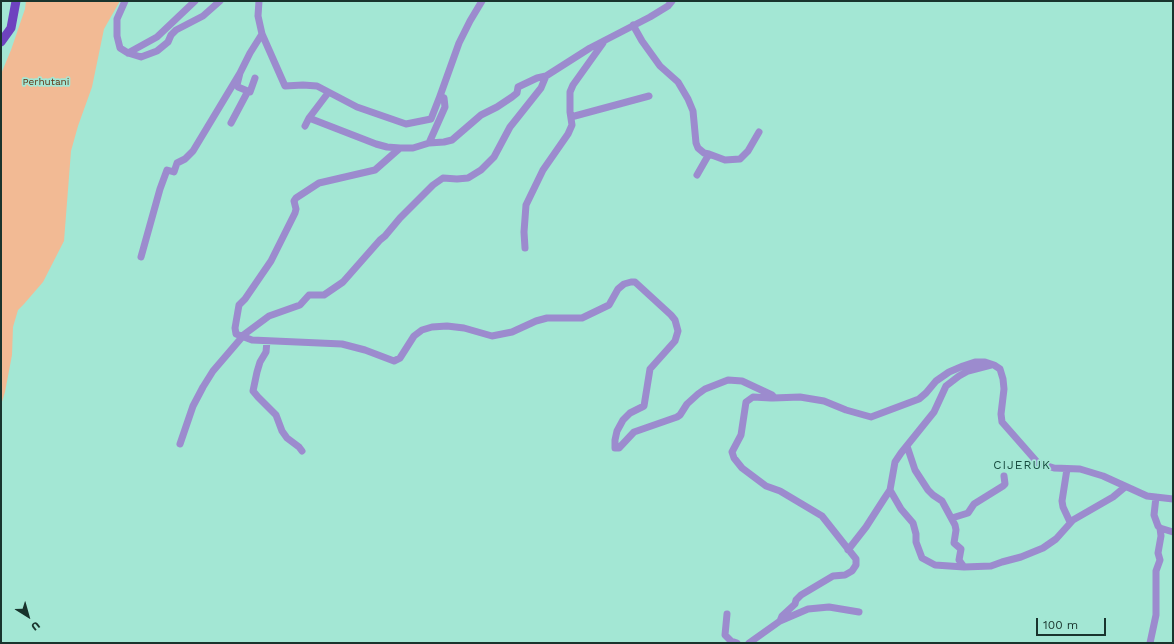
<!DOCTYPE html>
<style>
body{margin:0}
#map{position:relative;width:1174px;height:644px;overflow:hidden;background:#a3e7d4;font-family:"Work Sans",sans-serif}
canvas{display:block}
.frame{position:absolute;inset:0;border:2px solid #19342d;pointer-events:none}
.north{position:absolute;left:8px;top:596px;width:40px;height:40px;-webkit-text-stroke:3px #a3e7d4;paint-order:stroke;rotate:143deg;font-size:11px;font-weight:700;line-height:16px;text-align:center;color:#19342d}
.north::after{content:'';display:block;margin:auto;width:14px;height:18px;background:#19342d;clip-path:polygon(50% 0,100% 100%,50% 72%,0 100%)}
.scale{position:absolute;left:1036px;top:618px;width:70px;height:18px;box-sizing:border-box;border:2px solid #19342d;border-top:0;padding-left:5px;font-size:12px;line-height:14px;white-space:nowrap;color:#19342d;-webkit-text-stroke:3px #a3e7d4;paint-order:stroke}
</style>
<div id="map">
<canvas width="1174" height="644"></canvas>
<div class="frame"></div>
<div class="north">U</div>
<div class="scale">100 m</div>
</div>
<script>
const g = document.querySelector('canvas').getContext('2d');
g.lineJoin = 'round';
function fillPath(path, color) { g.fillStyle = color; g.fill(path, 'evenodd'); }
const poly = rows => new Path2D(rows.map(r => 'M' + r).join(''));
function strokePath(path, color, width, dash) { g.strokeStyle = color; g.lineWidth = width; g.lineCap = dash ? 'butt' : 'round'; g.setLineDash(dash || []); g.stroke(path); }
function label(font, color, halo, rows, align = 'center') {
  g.font = font + ' "Work Sans",sans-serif'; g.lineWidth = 3.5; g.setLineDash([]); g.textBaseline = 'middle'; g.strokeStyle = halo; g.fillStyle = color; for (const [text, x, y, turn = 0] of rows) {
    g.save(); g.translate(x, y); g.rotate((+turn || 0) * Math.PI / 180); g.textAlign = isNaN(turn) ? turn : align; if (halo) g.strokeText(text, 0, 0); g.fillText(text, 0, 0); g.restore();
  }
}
fillPath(poly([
 [26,1,120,1,104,29,92,87,78,126,71,151,64,241,43,282,24,304,18,310,13,327,12,355,5,392,1,405,1,74,11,50,25,9]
]), '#f2ba94');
strokePath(poly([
 [125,1,117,19,117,36,120,48,128,53,141,57,157,51,168,42,171,35,176,30,203,16,220,1],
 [259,1,258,16,262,34,285,86,303,85,317,86,357,107,406,124,431,119,440,96,444,98,445,107,429,143,413,148,400,148,375,170,319,183,296,198,294,201,296,209,295,213,271,261,245,299,239,305,235,328,236,334,252,340,342,344,365,350,394,361,400,358,414,336,422,330,432,327,447,326,464,328,492,336,512,332,536,321,547,318,582,318,609,305,618,289,624,284,631,282,635,282,671,315,675,320,678,331,675,341,650,369,644,406,630,413,623,420,617,431,615,440,615,448,619,448,634,432,677,417,680,415,687,404,698,394,705,389,728,380,742,381,772,395,773,396,771,398,753,397,746,402,741,435,732,452,734,458,742,468,766,486,780,491,822,516,856,559,856,565,852,571,845,575,833,576,801,595,796,600,795,604,782,616,780,621],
 [633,25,642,41,660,66,678,82,688,99,693,111,696,143,698,148,704,153,709,154,697,175],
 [128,53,157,37,195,1],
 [255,78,250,92,238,87,237,85,240,73,250,53,262,34],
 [440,96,459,43,470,21,482,1],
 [571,117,649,96],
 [309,118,376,144,387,147,400,148],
 [231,123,248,91],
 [305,126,309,118,328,93],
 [429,143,444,142,452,140,481,115,497,107,512,97,517,93,518,87,537,78,546,76],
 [709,154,725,160,740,159,748,151,759,132],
 [525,248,524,232,526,205,543,170,568,134,572,125,570,112,570,92,573,85,603,43],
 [141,257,160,189,167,170,174,172,177,163,185,159,193,151,240,73],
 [242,336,269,316,300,305,309,295,324,295,343,282,380,240,385,236,400,218,433,185,443,178,457,179,468,178,481,170,494,157,510,127,518,117,541,88,546,76,590,48,650,17,668,6,672,1],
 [267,341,266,352,260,362,257,372,253,391,258,397,276,415,282,431,287,438,299,447,302,451],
 [773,398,800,397,824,401,846,410,871,417,919,399,926,393,936,381,949,372,963,366,975,362,985,362,994,365,1000,369,1003,379,1004,389,1001,414,1002,422,1038,463,1054,468,1080,469,1103,476,1147,496,1173,499],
 [180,444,193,406,203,387,213,371,243,336],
 [907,446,915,470,928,490,933,495,942,501,955,525,956,530,954,543,961,549,959,560,964,567,991,566,1002,562,1021,557,1043,548,1056,539,1073,520,1113,497,1125,487],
 [1067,469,1062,501,1063,507,1070,522],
 [890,490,901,509,913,523,916,534,916,542,922,558,935,565,964,567],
 [1156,497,1154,515,1158,526,1160,528,1173,532],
 [952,518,968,513,974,504,1003,486,1005,484,1004,476],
 [848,550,866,527,884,499,890,490,895,462,901,453,934,412,946,386,959,376,968,371,991,365],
 [727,614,725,635,731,641,737,643],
 [749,643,780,621,808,609,829,607,859,612],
 [1150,643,1156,615,1156,571,1160,560,1158,553,1161,536,1160,528]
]), '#9c8bce', 7);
strokePath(poly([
 [1,42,11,28,16,1]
]), '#6e43bf', 9);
label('10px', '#5e3415', '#a3e7d4', [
 ["Perhutani",46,82]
]);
g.letterSpacing = '1px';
label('12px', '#174b3f', '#a3e7d4', [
 ["CIJERUK",1022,465]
]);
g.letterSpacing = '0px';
</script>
